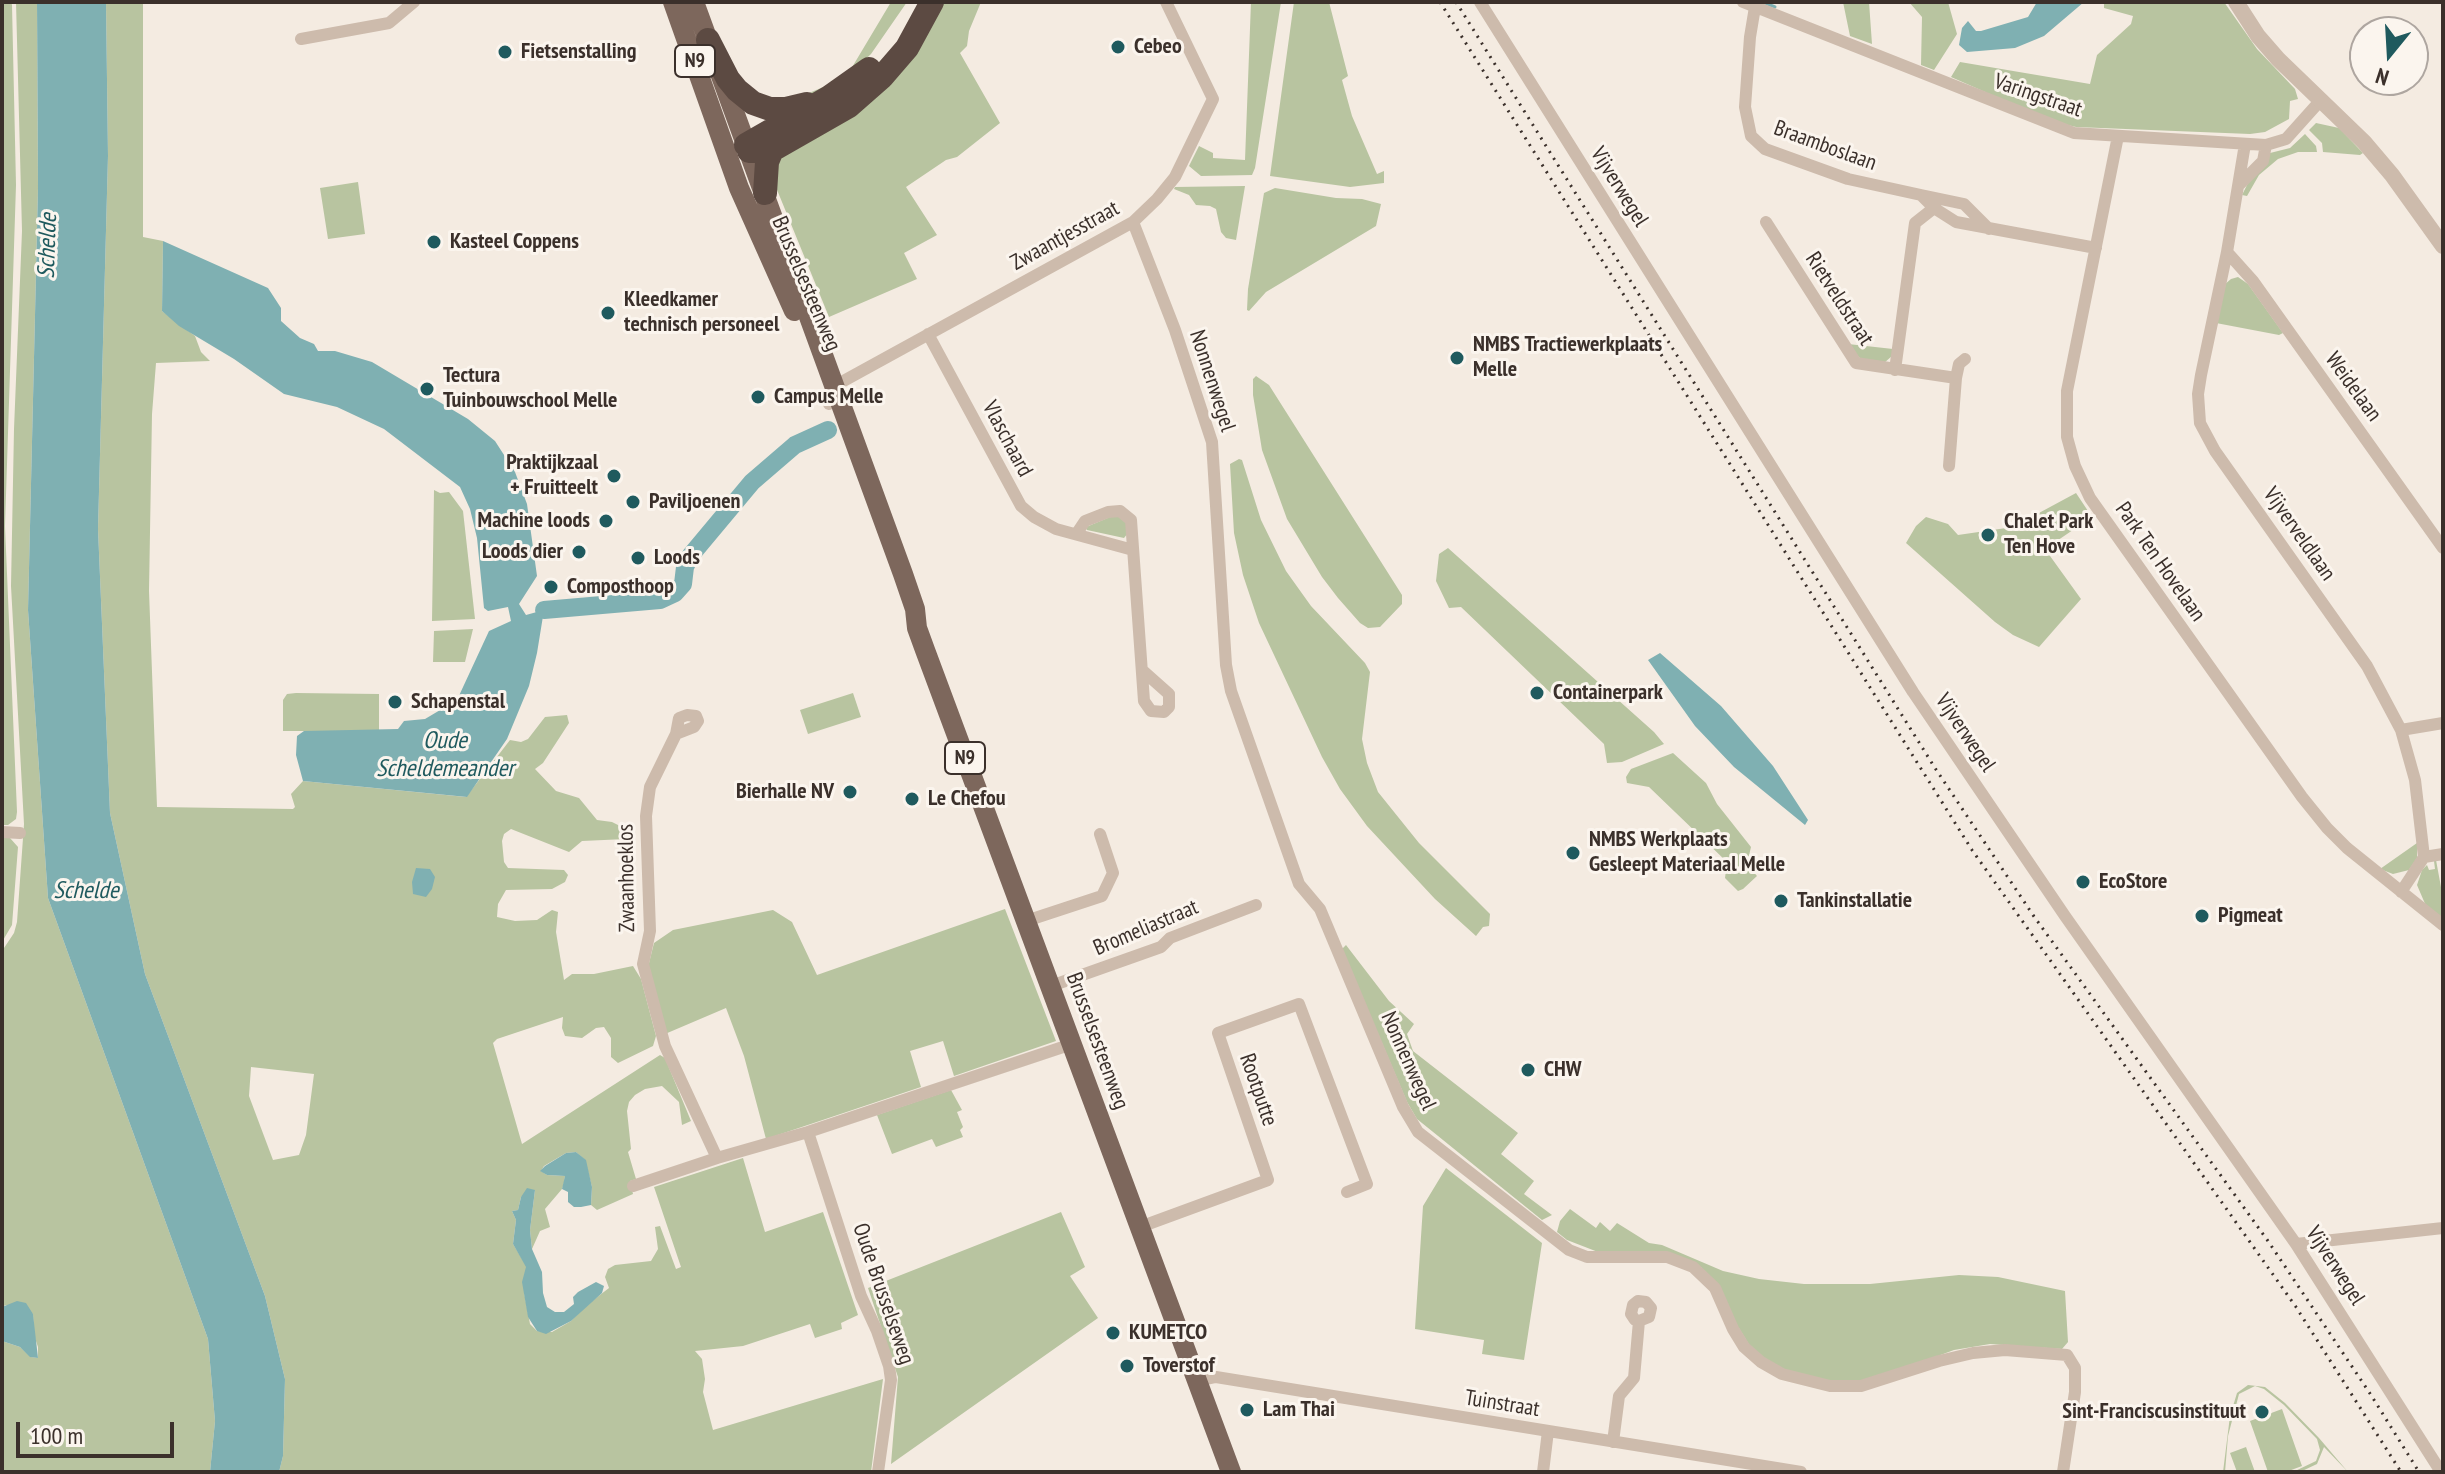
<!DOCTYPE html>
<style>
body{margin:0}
#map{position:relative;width:2445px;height:1474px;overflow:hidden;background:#f4ebe1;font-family:"PT Sans Narrow",sans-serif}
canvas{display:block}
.frame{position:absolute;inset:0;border:4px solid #3b302b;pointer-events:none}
.north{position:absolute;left:2349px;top:16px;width:80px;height:80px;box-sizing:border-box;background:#fbf5ee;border:2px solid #aea6a0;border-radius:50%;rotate:198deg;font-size:22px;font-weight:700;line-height:32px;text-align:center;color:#3b302b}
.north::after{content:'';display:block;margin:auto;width:28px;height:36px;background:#1f5a5e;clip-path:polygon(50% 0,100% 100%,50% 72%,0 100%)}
.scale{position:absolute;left:16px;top:1422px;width:158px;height:36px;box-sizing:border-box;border:4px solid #3b302b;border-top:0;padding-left:10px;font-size:24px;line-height:28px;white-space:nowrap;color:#3b302b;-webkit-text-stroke:6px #fbf5ee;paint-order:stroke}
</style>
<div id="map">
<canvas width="2445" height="1474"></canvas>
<div class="frame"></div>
<div class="north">N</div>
<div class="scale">100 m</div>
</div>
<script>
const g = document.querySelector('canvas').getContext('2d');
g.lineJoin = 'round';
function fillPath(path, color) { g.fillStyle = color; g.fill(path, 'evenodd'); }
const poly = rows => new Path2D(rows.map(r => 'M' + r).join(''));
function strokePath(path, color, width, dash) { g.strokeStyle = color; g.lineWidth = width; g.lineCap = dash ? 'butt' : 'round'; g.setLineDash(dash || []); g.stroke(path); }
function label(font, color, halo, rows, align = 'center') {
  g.font = font + ' "PT Sans Narrow",sans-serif'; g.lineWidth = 6; g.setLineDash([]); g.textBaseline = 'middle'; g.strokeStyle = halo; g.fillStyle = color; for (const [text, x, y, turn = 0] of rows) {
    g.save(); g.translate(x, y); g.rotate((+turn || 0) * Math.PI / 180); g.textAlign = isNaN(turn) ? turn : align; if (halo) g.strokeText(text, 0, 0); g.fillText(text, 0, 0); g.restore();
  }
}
fillPath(poly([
 [2,2,11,2,12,5,16,185,5,526,17,812,16,819,8,825,2,825],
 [16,2,37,2,38,188,28,610,48,898,208,1339,215,1421,210,1472,2,1472,2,1341,20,1347,31,1357,38,1358,38,1347,34,1335,33,1314,6,1305,2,1307,2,951,14,933,17,922,24,824,11,586,14,429,22,231],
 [106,2,143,2,143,237,163,241,162,311,195,336,201,352,210,361,156,363,152,414,149,591,157,807,293,809,295,807,291,794,303,781,466,797,510,740,521,742,528,739,545,717,567,715,569,723,543,763,535,769,556,791,579,798,597,820,612,822,628,830,629,835,626,839,582,841,569,852,511,829,504,834,502,841,504,862,508,868,564,870,568,875,565,882,552,889,506,890,498,904,497,917,515,921,537,920,552,910,558,912,556,932,564,980,572,974,594,974,633,966,641,979,656,1036,653,1046,618,1063,611,1057,611,1038,604,1027,596,1028,582,1038,565,1036,562,1028,563,1017,497,1039,493,1043,522,1144,660,1055,665,1058,691,1121,682,1125,679,1102,662,1086,645,1089,635,1095,629,1102,627,1111,631,1149,628,1152,636,1179,630,1181,633,1194,597,1210,591,1205,592,1187,585,1160,576,1152,566,1153,544,1166,541,1171,547,1175,565,1176,564,1183,562,1189,545,1209,550,1227,540,1231,532,1249,530,1230,535,1190,521,1197,518,1210,512,1211,516,1220,513,1244,527,1267,524,1292,530,1324,537,1331,552,1332,571,1321,583,1308,609,1288,605,1277,608,1269,615,1265,651,1261,658,1249,655,1227,660,1226,676,1269,681,1267,654,1187,743,1158,765,1232,823,1212,858,1315,841,1323,842,1329,815,1338,810,1324,743,1346,695,1351,702,1359,705,1379,703,1392,713,1430,883,1379,871,1472,279,1472,283,1456,285,1379,265,1296,145,974,110,813,98,529,108,156],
 [251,1067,314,1074,306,1135,299,1155,273,1160,249,1096],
 [891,2,907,2,871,54,848,76,825,90,782,105,770,98,793,98,809,93,828,85,851,69],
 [941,2,981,2,969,31,967,46,960,53,1000,123,957,157,946,160,906,187,937,235,904,253,917,279,829,317,773,180,779,159],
 [1251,2,1281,2,1255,168,1252,175,1201,176,1189,166,1199,146,1213,153,1213,158,1245,160],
 [1294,2,1329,2,1348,76,1342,80,1352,116,1377,174,1384,171,1384,183,1350,187,1270,176],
 [1843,2,1869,2,1872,44,1850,36],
 [1909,2,1948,2,1957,34,1934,70,1921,65,1922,17],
 [2104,2,2224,2,2257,49,2295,89,2298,99,2290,101,2289,119,2265,132,2250,134,2076,127,2051,121,1951,77,1960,62,2090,84,2097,55,2131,24,2133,16,2104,8],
 [2316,123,2339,128,2363,153,2360,155,2323,152,2322,143,2309,130],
 [2305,134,2316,146,2317,152,2298,152,2278,159,2259,175,2247,196,2242,195,2249,181,2270,153,2290,148],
 [358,182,365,234,328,239,320,188],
 [1245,186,1236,240,1226,238,1221,232,1216,209,1210,206,1196,205,1189,195,1174,189,1175,187],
 [1275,188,1336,198,1362,199,1381,204,1376,226,1266,292,1249,311,1247,310,1248,289,1264,193],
 [2238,277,2248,284,2283,333,2279,335,2216,323,2224,285,2231,279],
 [1848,344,1893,349,1892,356,1884,363,1863,362],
 [1256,376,1269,385,1402,595,1402,604,1380,627,1368,628,1360,623,1338,598,1322,577,1287,519,1262,450,1253,395,1253,379],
 [1239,459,1242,460,1261,520,1286,571,1311,606,1365,663,1370,672,1362,739,1367,763,1378,792,1419,843,1490,914,1489,926,1483,927,1476,936,1435,899,1367,826,1340,789,1322,757,1259,623,1243,575,1234,533,1230,464],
 [434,490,440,493,449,492,463,511,475,619,432,621],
 [2076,493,2092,517,2045,549,2081,599,2039,647,2013,635,1995,622,1906,543,1916,526,1926,517,1948,524,1958,535,2013,527],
 [1115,515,1126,519,1128,533,1124,538,1087,530,1086,527],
 [1448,548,1654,732,1664,744,1622,762,1607,763,1604,744,1461,607,1449,608,1436,581,1439,554],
 [473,629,465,662,433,662,434,631],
 [296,693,379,694,379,731,283,731,283,700,287,694],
 [853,693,861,717,808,734,800,710],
 [1673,753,1706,783,1717,804,1751,847,1747,864,1757,876,1743,889,1738,891,1725,878,1727,862,1649,787,1627,783,1626,777,1631,769],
 [2,835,10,838,18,847,12,925,2,942],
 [2417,843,2417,858,2409,870,2393,874,2380,869],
 [2436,860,2443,898,2443,919,2426,906,2417,885,2422,870,2427,865,2429,870,2435,869,2434,861],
 [1005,909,1056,1041,954,1076,943,1041,910,1051,921,1087,766,1139,744,1056,726,1008,665,1034,648,967,654,943,673,930,773,910,792,922,817,975],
 [1346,945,1389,1001,1414,1024,1407,1034,1413,1051,1518,1133,1501,1154,1534,1181,1524,1194,1552,1215,1542,1220,1417,1119,1407,1102,1342,949],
 [951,1090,962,1110,957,1112,963,1127,960,1130,963,1137,936,1147,932,1139,892,1154,877,1115],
 [1446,1168,1542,1243,1524,1360,1482,1354,1484,1340,1415,1329,1423,1206],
 [1570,1209,1596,1228,1600,1222,1610,1231,1617,1223,1649,1243,1662,1245,1723,1271,1759,1279,1804,1284,1870,1284,1959,1275,1998,1277,2065,1291,2068,1342,2062,1349,1990,1344,1954,1350,1881,1377,1861,1381,1823,1381,1780,1368,1753,1351,1701,1267,1598,1252,1567,1240,1557,1232,1560,1221],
 [1061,1212,1085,1267,1070,1276,1098,1318,891,1464,898,1377,868,1288],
 [2248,1385,2265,1387,2285,1403,2319,1438,2348,1472,2324,1447,2317,1464,2300,1472,2293,1472,2316,1461,2320,1450,2317,1439,2284,1405,2264,1389,2255,1386,2239,1394,2228,1436,2225,1472,2223,1472,2230,1416,2237,1393],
 [2282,1409,2302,1466,2286,1472,2268,1472,2250,1421],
 [2246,1447,2255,1472,2237,1472,2230,1453]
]), '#b8c4a0');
fillPath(poly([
 [37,2,106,2,108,156,98,529,110,813,145,974,265,1296,285,1379,283,1456,279,1472,210,1472,215,1421,208,1339,48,898,28,610,38,188],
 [2037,2,2084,2,2044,36,2015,48,1967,52,1959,45,1962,28,1968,21,1976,31,1981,31,2028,17],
 [163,241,268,288,281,308,281,321,300,338,314,344,318,351,335,351,372,362,468,419,495,441,515,472,527,504,537,576,519,604,526,615,544,610,537,653,529,686,507,739,467,797,303,781,296,755,297,736,304,731,398,729,404,721,425,719,457,700,489,631,511,621,508,607,488,611,484,608,477,538,470,509,460,487,384,429,337,407,284,394,234,359,179,326,162,311],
 [1660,653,1721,706,1773,766,1808,820,1805,825,1734,767,1695,726,1648,660],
 [416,868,430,869,435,877,432,889,426,897,413,894,412,882],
 [576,1152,586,1160,592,1187,591,1205,581,1207,574,1207,568,1202,568,1192,562,1189,565,1176,547,1175,540,1171,545,1166,566,1153],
 [527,1188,535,1190,530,1230,532,1249,542,1272,543,1293,547,1307,555,1312,564,1312,574,1304,573,1297,578,1292,596,1282,604,1286,602,1293,571,1321,546,1334,537,1331,528,1317,522,1282,526,1267,513,1244,516,1220,512,1211,518,1210,521,1197],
 [17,1301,26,1303,33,1314,38,1358,30,1357,20,1347,2,1341,2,1307]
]), '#7fb0b2');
strokePath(poly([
 [1763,2,1775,7]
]), '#7fb0b2', 3);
strokePath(poly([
 [544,610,660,600,675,593,683,584,685,567,691,555,752,482,795,445,828,430]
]), '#7fb0b2', 18);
strokePath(poly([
 [1480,2,1913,692,2065,916,2296,1244,2441,1472],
 [1743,2,2074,133,2266,145,2286,139,2320,101],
 [1755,7,1750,37,1745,107,1751,136,1765,149,1848,179,1921,195,1934,208,1956,222,2096,248],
 [301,39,389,23,414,2],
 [2118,136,2067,391,2067,437,2075,466,2090,498,2302,797,2327,828,2347,848,2443,925],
 [2245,144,2227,252,2201,375,2198,394,2200,423,2215,451,2367,666,2401,730,2415,780,2424,857,2401,892],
 [2239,185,2263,161,2266,145],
 [1921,195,1964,204,1989,229],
 [1133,222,1175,330,1212,442,1226,665,1231,691,1299,884,1320,909,1403,1107,1418,1132,1569,1250,1587,1257,1667,1257,1693,1267,1715,1288,1733,1329,1744,1347,1761,1362,1782,1374,1830,1386,1861,1386,1939,1361,1973,1353,2005,1350,2067,1355,2075,1368,2075,1392,2063,1472],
 [1766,222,1856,363,1956,378],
 [2227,252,2253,281,2443,548],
 [928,334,1021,506,1034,517,1056,529,1133,550],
 [1895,370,1915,223,1934,208],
 [829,404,832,391,838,384,1133,222,1157,199,1175,177,1213,99,1166,2],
 [1949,466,1956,378,1959,364,1965,359],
 [1077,533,1085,521,1108,512,1120,511,1131,520,1144,701,1151,711,1164,712,1169,707,1169,694,1142,670],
 [2401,730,2443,723],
 [676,734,694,727,698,721,696,716,687,715,679,718,676,734,650,787,646,816,650,931,643,964,665,1046,717,1158],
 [2,832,20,833],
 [2424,857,2443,854],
 [1026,921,1102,896,1113,873,1100,834],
 [1051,986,1161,947,1170,938,1256,905],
 [808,1132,861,1296,877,1331,889,1366,891,1380,878,1472],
 [633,1186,717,1158,808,1132,1072,1044],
 [1140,1227,1268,1180,1218,1033,1299,1004,1367,1184,1347,1192],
 [2296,1244,2443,1228],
 [1197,1381,1216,1377,1801,1472],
 [1613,1442,1619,1396,1634,1378,1639,1321,1649,1317,1651,1308,1646,1302,1638,1301,1633,1305,1631,1314,1635,1320,1639,1321],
 [1543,1472,1548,1431]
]), '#cdbbac', 12);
strokePath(poly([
 [2236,2,2258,36,2278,59,2364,142,2392,175,2443,246]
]), '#cdbbac', 16);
strokePath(poly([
 [673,2,739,188,794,311],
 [694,2,903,574,915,609,917,628,925,650,1231,1472]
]), '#7d675c', 20);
strokePath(poly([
 [708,40,728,79,737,90,753,103,770,109,786,109,807,104],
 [746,145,828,98,869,69],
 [749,151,772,150,849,106,882,77,907,48,932,2],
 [765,193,767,162,772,150]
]), '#5c4a42', 24);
strokePath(poly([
 [1440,2,1972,850,2296,1307,2401,1472],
 [1456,2,1935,768,2033,915,2268,1241,2371,1395,2419,1472]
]), '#3b302b', 3, [2, 6]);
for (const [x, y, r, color] of [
 [1118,47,8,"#1f5a5e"],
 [505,52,8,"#1f5a5e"],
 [434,242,8,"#1f5a5e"],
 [608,313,8,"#1f5a5e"],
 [1457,358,8,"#1f5a5e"],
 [427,389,8,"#1f5a5e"],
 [758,397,8,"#1f5a5e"],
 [614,476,8,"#1f5a5e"],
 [633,502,8,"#1f5a5e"],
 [606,521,8,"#1f5a5e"],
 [1988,535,8,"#1f5a5e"],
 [579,552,8,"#1f5a5e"],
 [638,558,8,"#1f5a5e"],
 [551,587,8,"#1f5a5e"],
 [1537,693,8,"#1f5a5e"],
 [395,702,8,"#1f5a5e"],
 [850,792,8,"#1f5a5e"],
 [912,799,8,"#1f5a5e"],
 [1573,853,8,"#1f5a5e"],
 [2083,882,8,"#1f5a5e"],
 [1781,901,8,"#1f5a5e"],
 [2202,916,8,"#1f5a5e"],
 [1528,1070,8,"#1f5a5e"],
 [1113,1333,8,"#1f5a5e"],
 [1127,1366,8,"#1f5a5e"],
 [1247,1410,8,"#1f5a5e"],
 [2262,1412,8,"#1f5a5e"]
]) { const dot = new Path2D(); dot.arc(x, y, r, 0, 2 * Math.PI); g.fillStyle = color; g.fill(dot); strokePath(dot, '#fbf5ee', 3); }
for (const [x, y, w] of [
 [695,61,40],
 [965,758,40]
]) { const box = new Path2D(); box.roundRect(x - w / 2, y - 16, w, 32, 6); g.fillStyle = '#fbf5ee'; g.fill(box); strokePath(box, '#3b302b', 2); }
label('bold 20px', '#3b302b', null, [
 ["N9",695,61],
 ["N9",965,758]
]);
label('bold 22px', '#3b302b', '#fbf5ee', [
 ["Cebeo",1134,47],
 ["Fietsenstalling",521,52],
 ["Kasteel Coppens",450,242],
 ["Kleedkamer",624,300],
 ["technisch personeel",624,325],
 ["NMBS Tractiewerkplaats",1473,345],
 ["Melle",1473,370],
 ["Tectura",443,376],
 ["Tuinbouwschool Melle",443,401],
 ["Campus Melle",774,397],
 ["Praktijkzaal",598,463,"right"],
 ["+ Fruitteelt",598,488,"right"],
 ["Paviljoenen",649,502],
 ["Machine loods",590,521,"right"],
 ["Chalet Park",2004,522],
 ["Ten Hove",2004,547],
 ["Loods dier",563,552,"right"],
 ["Loods",654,558],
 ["Composthoop",567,587],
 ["Containerpark",1553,693],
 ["Schapenstal",411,702],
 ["Bierhalle NV",834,792,"right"],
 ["Le Chefou",928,799],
 ["NMBS Werkplaats",1589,840],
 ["Gesleept Materiaal Melle",1589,865],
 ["EcoStore",2099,882],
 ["Tankinstallatie",1797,901],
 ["Pigmeat",2218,916],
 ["CHW",1544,1070],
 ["KUMETCO",1129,1333],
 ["Toverstof",1143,1366],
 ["Lam Thai",1263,1410],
 ["Sint-Franciscusinstituut",2246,1412,"right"]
], 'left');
label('22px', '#3b302b', '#fbf5ee', [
 ["Varingstraat",2038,96,19],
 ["Braamboslaan",1825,146,20],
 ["Vijverwegel",1619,187,58],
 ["Zwaantjesstraat",1065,236,-29],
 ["Brusselsesteenweg",806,284,67],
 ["Rietveldstraat",1839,299,57],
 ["Nonnenwegel",1212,381,72],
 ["Weidelaan",2353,387,54],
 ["Vlaschaard",1007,439,62],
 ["Vijverveldlaan",2299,534,55],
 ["Park Ten Hovelaan",2160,562,55],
 ["Vijverwegel",1965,733,56],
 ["Zwaanhoeklos",627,878,-91],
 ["Bromeliastraat",1146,928,-23],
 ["Brusselsesteenweg",1097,1041,70],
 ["Nonnenwegel",1408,1061,66],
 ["Rootputte",1258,1090,71],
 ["Vijverwegel",2335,1266,57],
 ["Oude Brusselseweg",883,1294,71],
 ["Tuinstraat",1502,1404,9]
]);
label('italic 24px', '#1f5a5e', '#fbf5ee', [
 ["Schelde",48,246,-88],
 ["Oude",445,741],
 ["Scheldemeander",445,769],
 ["Schelde",86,891]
]);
</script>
